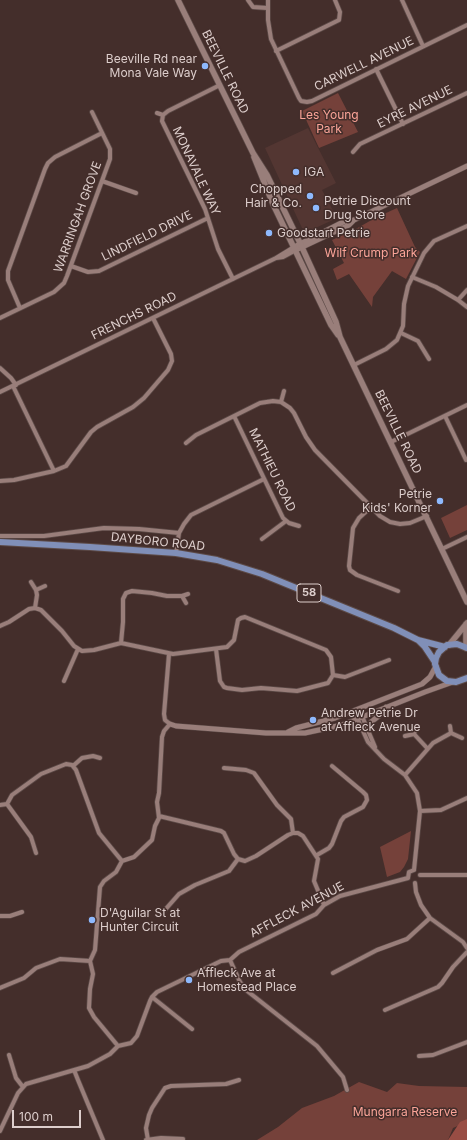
<!DOCTYPE html>
<style>
body{margin:0}
#map{position:relative;width:467px;height:1140px;overflow:hidden;background:#442e2b;font-family:Inter,sans-serif}
canvas{display:block}
.scale{position:absolute;left:12px;top:1110px;width:69px;height:18px;box-sizing:border-box;border:2px solid #ddcecc;border-top:0;padding-left:5px;font-size:12px;line-height:14px;white-space:nowrap;color:#ddcecc;-webkit-text-stroke:3px #442e2b;paint-order:stroke}
</style>
<div id="map">
<canvas width="467" height="1140"></canvas>
<div class="scale">100 m</div>
</div>
<script>
const g = document.querySelector('canvas').getContext('2d');
g.lineJoin = 'round';
function fillPath(path, color) { g.fillStyle = color; g.fill(path, 'evenodd'); }
const poly = rows => new Path2D(rows.map(r => 'M' + r).join(''));
function strokePath(path, color, width, dash) { g.strokeStyle = color; g.lineWidth = width; g.lineCap = dash ? 'butt' : 'round'; g.setLineDash(dash || []); g.stroke(path); }
function label(font, color, halo, rows, align = 'center') {
  g.font = font + ' Inter,sans-serif'; g.lineWidth = 3; g.setLineDash([]); g.textBaseline = 'middle'; g.strokeStyle = halo; g.fillStyle = color; for (const [text, x, y, turn = 0] of rows) {
    g.save(); g.translate(x, y); g.rotate((+turn || 0) * Math.PI / 180); g.textAlign = isNaN(turn) ? turn : align; if (halo) g.strokeText(text, 0, 0); g.fillText(text, 0, 0); g.restore();
  }
}
fillPath(poly([
 [308,128,336,183,322,190,337,218,309,231,302,228,265,148]
]), '#533632');
fillPath(poly([
 [338,93,358,132,319,148,302,111],
 [397,208,415,247,420,252,406,279,392,271,373,297,372,307,349,274,337,280,333,269,344,263,332,240,354,230,375,218],
 [467,505,467,530,450,538,441,518],
 [411,831,408,859,404,867,400,872,387,877,380,847],
 [359,1082,387,1092,397,1083,419,1086,467,1087,467,1122,453,1128,448,1140,257,1140,278,1127,302,1108,334,1096]
]), '#75413a');
fillPath(poly([
 [467,1119,467,1140,448,1140,460,1122]
]), '#984d44');
const minor = poly([
 [248,0,253,7,267,8],
 [268,0,268,20,271,39,299,98,301,101,307,102,312,101,467,25],
 [402,0,423,46],
 [276,51,339,20,340,12,335,0],
 [376,69,403,124],
 [220,85,168,111,163,115,162,121,205,209,218,249,233,279],
 [157,113,163,115],
 [353,152,360,144,467,93],
 [102,181,136,193],
 [276,258,283,257,296,250],
 [71,266,88,272,99,271,208,218],
 [412,277,436,287,458,300,467,307],
 [458,300,467,290],
 [20,308,8,280,8,271,45,169,48,163,55,157,102,133],
 [0,318,54,292,64,283,67,276,110,159,110,149,92,112],
 [401,333,418,341,429,359],
 [354,365,386,349,397,340,403,326,404,304,408,286,424,253,434,241,467,226],
 [0,368,11,378,16,385],
 [13,386,54,471],
 [0,392,276,258,294,247],
 [281,402,284,391],
 [234,416,283,518,289,523,299,526],
 [445,416,466,460],
 [391,442,467,405],
 [186,443,196,435,260,403,273,401,281,402,290,408,294,413,306,437,315,450,380,516,390,522,400,524,410,523,427,516],
 [0,481,14,480,54,471,66,466,91,432,97,427,133,407,144,398,168,370,172,361,171,354,153,318],
 [371,507,359,518,353,528,349,566,350,570,357,575,398,591],
 [0,536,44,536,104,528,139,529,179,533],
 [262,539,286,521],
 [442,549,467,537],
 [176,553,179,533,184,524,191,515,264,479],
 [31,582,36,590,45,586],
 [182,596,186,603],
 [35,608,37,595,36,590],
 [0,626,9,622,29,609,35,608,41,610,62,631,74,646,82,651,94,650,121,643,173,654,227,647,234,640,238,620,241,618,245,617,326,650,331,657,333,675,328,683,297,691,261,688,242,690,227,688,224,687,220,681,216,649],
 [121,643,123,622,123,599,126,593,132,591,152,593,167,596,182,596,188,594],
 [333,675,345,677,389,660],
 [64,681,78,649],
 [359,709,375,747],
 [354,711,368,742,384,759,405,775,417,793,420,811,414,870],
 [450,726,451,733,462,738],
 [414,734,427,748],
 [405,736,414,734,416,728],
 [73,766,82,758,93,756,100,758],
 [224,768,246,770,254,773,277,805,291,819,293,833],
 [405,775,433,743,451,733],
 [7,804,31,837,36,853],
 [0,805,7,804,12,795,41,774,66,764,72,765,76,770,99,833,122,861],
 [420,811,441,810,467,798],
 [159,816,221,831,224,833,234,854,238,859],
 [293,833,298,833,303,836,318,859,314,881,324,905],
 [317,855,329,848,332,844,341,821,344,817,363,807,367,800,366,795,363,792,332,766],
 [238,859,245,861,256,856,288,835,293,833],
 [420,875,467,875],
 [408,878,409,872,414,870],
 [415,883,416,892,421,905,430,918,463,942,467,948],
 [164,911,179,894,195,885,229,871,238,859],
 [0,916,10,916,22,912],
 [230,960,240,982,246,990,317,1046,343,1077,347,1090],
 [333,973,377,950,407,939,430,918],
 [0,988,24,978,36,968,60,959,90,961],
 [152,997,192,1029],
 [385,1010,438,987,442,983,453,967,467,952],
 [118,1046,94,1017,89,1008,90,989,93,974,90,961,95,950,100,887,104,881,116,872,122,861,134,857,152,840,155,826,159,818,157,802,159,793,162,737,164,731,170,724,165,720,164,714,169,654],
 [118,1046,131,1043,137,1036,150,1001,152,997,157,992,221,961,230,960,239,952,316,914,324,905,340,896,408,878],
 [9,1055,16,1078,23,1087],
 [419,1056,433,1055,467,1042],
 [74,1070,78,1080,103,1140],
 [0,1131,18,1093,26,1084,88,1066,110,1054,118,1046],
 [146,1140,161,1138,183,1139],
 [148,1140,146,1128,149,1115,152,1108,165,1088,171,1086,226,1084,239,1080]
]);
const tertiary = poly([
 [294,247,345,221,354,220],
 [296,250,349,225,354,220,467,166],
 [170,724,176,726,266,733,305,733,342,725,425,692,453,682],
 [368,729,371,722,384,712,386,707],
 [288,732,296,728,335,718,422,684,430,677,436,666]
]);
const secondary = poly([
 [178,0,253,153,267,175,300,243,336,322,340,337,467,602],
 [254,157,273,204,331,325,338,335],
 [449,645,467,623],
 [466,648,466,624]
]);
const primary = poly([
 [0,542,90,547,176,553,217,560,262,574,394,628,418,640,445,647],
 [418,640,425,647,435,662],
 [467,648,457,644,447,645,439,652,436,658,435,664,439,675,447,681,456,682,467,678]
]);
strokePath(minor, '#5c4a47', 5.5);
strokePath(tertiary, '#5c4a47', 6);
strokePath(secondary, '#5c4a47', 7);
strokePath(primary, '#5c4a47', 8);
strokePath(minor, '#997e7a', 4);
strokePath(tertiary, '#997e7a', 5);
strokePath(secondary, '#997e7a', 5.5);
strokePath(primary, '#808fb8', 6);
for (const [x, y, r, color] of [
 [205,66,4,"#8eb9fd"],
 [296,172,4,"#8eb9fd"],
 [310,196,4,"#8eb9fd"],
 [316,208,4,"#8eb9fd"],
 [269,233,4,"#8eb9fd"],
 [440,501,4,"#8eb9fd"],
 [313,720,4,"#8eb9fd"],
 [92,920,4,"#8eb9fd"],
 [189,980,4,"#8eb9fd"]
]) { const dot = new Path2D(); dot.arc(x, y, r, 0, 2 * Math.PI); g.fillStyle = color; g.fill(dot); strokePath(dot, '#442e2b', 1.5); }
for (const [x, y, w] of [
 [309,593,24]
]) { const box = new Path2D(); box.roundRect(x - w / 2, y - 9, w, 18, 3); g.fillStyle = '#442e2b'; g.fill(box); strokePath(box, '#ddcecc', 1); }
label('bold 11px', '#ddcecc', null, [
 ["58",309,593]
]);
label('12px', '#ddcecc', '#442e2b', [
 ["Beeville Rd near",197,59,"right"],
 ["Mona Vale Way",197,73,"right"],
 ["IGA",304,172],
 ["Chopped",302,189,"right"],
 ["Hair & Co.",302,203,"right"],
 ["Petrie Discount",324,201],
 ["Drug Store",324,215],
 ["Goodstart Petrie",277,233],
 ["Petrie",432,494,"right"],
 ["Kids' Korner",432,508,"right"],
 ["Andrew Petrie Dr",321,713],
 ["at Affleck Avenue",321,727],
 ["D'Aguilar St at",100,913],
 ["Hunter Circuit",100,927],
 ["Affleck Ave at",197,973],
 ["Homestead Place",197,987]
], 'left');
label('12px', '#ddcecc', '#442e2b', [
 ["CARWELL AVENUE",364,64,-26],
 ["BEEVILLE ROAD",225,72,64],
 ["EYRE AVENUE",415,107,-26],
 ["MONAVALE WAY",196,171,65],
 ["WARRINGAH GROVE",78,217,-70],
 ["LINDFIELD DRIVE",147,236,-26],
 ["FRENCHS ROAD",134,316,-26],
 ["BEEVILLE ROAD",398,432,64],
 ["MATHIEU ROAD",272,470,64],
 ["DAYBORO ROAD",158,542,6],
 ["AFFLECK AVENUE",297,910,-28]
]);
label('12px', '#fba498', '#442e2b', [
 ["Les Young",329,115],
 ["Park",329,129],
 ["Wilf Crump Park",371,253],
 ["Mungarra Reserve",405,1112]
]);
</script>
